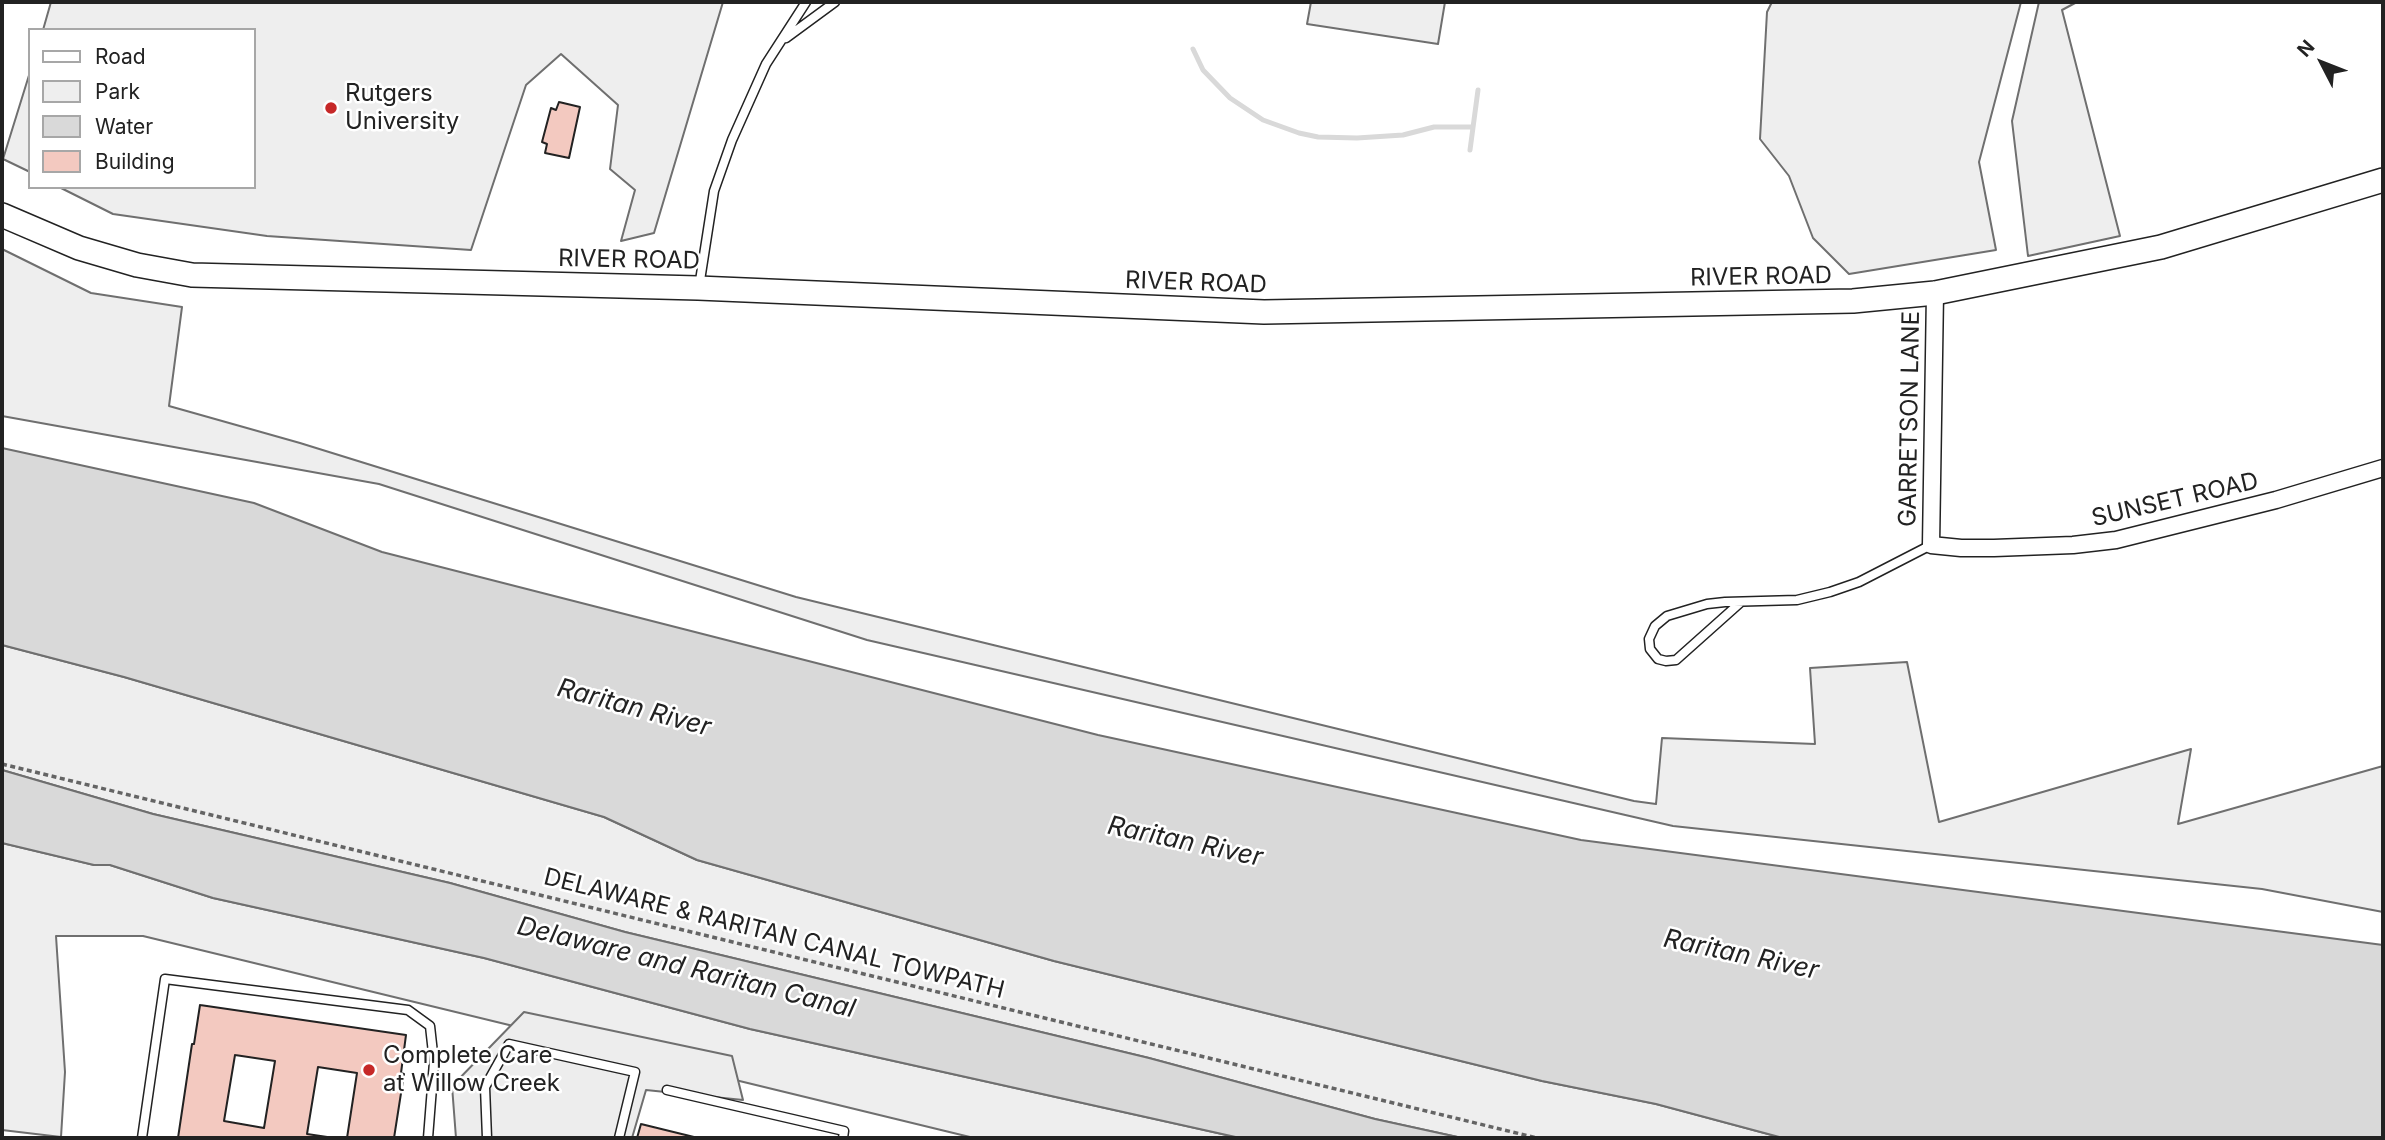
<!DOCTYPE html>
<style>
body{margin:0}
#map{position:relative;width:2385px;height:1140px;overflow:hidden;background:#fff;font-family:Inter,sans-serif}
canvas{display:block}
.frame{position:absolute;inset:0;border:4px solid #222;pointer-events:none}
.legend{position:absolute;left:28px;top:28px;width:228px;height:161px;box-sizing:border-box;background:#fff;border:2px solid #a7a7a7;margin:0;padding:9px 12px;list-style:none;font-size:21px;color:#222}
.legend li{display:flex;align-items:center;gap:14px;height:35px}
.legend b{width:35px;border:2px solid #a7a7a7}
.north{position:absolute;left:2287px;top:28px;width:70px;height:70px;-webkit-text-stroke:5px #fff;paint-order:stroke;rotate:312deg;font-size:19px;font-weight:700;line-height:28px;text-align:center;color:#222}
.north::after{content:'';display:block;margin:auto;width:24px;height:32px;background:#222;clip-path:polygon(50% 0,100% 100%,50% 72%,0 100%)}
</style>
<div id="map">
<canvas width="2385" height="1140"></canvas>
<div class="frame"></div>
<ul class="legend">
<li><b style="height:9px;background:#fff"></b>Road</li>
<li><b style="height:19px;background:#eee"></b>Park</li>
<li><b style="height:19px;background:#d9d9d9"></b>Water</li>
<li><b style="height:19px;background:#f3c9c0"></b>Building</li>
</ul>
<div class="north">N</div>
</div>
<script>
const g = document.querySelector('canvas').getContext('2d');
g.lineJoin = 'round';
function fillPath(path, color) { g.fillStyle = color; g.fill(path, 'evenodd'); }
const poly = rows => new Path2D(rows.map(r => 'M' + r).join(''));
function strokePath(path, color, width, dash) { g.strokeStyle = color; g.lineWidth = width; g.lineCap = dash ? 'butt' : 'round'; g.setLineDash(dash || []); g.stroke(path); }
function label(font, color, halo, rows, align = 'center') {
  g.font = font + ' Inter,sans-serif'; g.lineWidth = 5; g.setLineDash([]); g.textBaseline = 'middle'; g.strokeStyle = halo; g.fillStyle = color; for (const [text, x, y, turn = 0] of rows) {
    g.save(); g.translate(x, y); g.rotate((+turn || 0) * Math.PI / 180); g.textAlign = isNaN(turn) ? turn : align; if (halo) g.strokeText(text, 0, 0); g.fillText(text, 0, 0); g.restore();
  }
}
const green = poly([
 [51,2,723,2,654,233,621,241,635,190,610,169,618,105,561,54,526,85,471,250,267,236,113,214,59,187,254,187,254,30,43,30,51,2],
 [1311,2,1445,2,1438,44,1307,24,1311,2],
 [1772,2,2021,2,1979,162,1996,250,1849,274,1813,238,1789,176,1760,139,1767,12,1772,2],
 [2039,2,2077,2,2062,10,2120,236,2028,256,2012,121,2039,2],
 [30,72,30,172,3,159,30,72],
 [2,249,91,293,182,307,169,406,300,443,796,597,1634,801,1656,804,1662,738,1815,744,1810,668,1907,662,1939,822,2191,749,2178,824,2383,766,2383,912,2262,889,1673,826,867,640,379,484,2,416,2,249],
 [2,645,124,677,604,817,697,860,1054,961,1542,1081,1656,1104,1783,1138,1462,1138,1375,1119,1149,1058,625,932,450,883,153,814,2,770,2,645],
 [2,843,94,865,110,865,213,898,484,958,750,1029,1240,1138,974,1138,143,936,56,936,65,1072,61,1137,2,1130,2,843]
]);
fillPath(green, '#eee');
strokePath(green, '#6f6f6f', 2);
const parking = poly([
 [524,1012,732,1056,743,1100,646,1090,632,1138,456,1138,452,1086,524,1012]
]);
fillPath(parking, '#ededed');
strokePath(parking, '#6f6f6f', 2);
const water = poly([
 [2,448,254,503,382,552,1098,735,1581,840,2383,945,2383,1138,1783,1138,1656,1104,1542,1081,1054,961,697,860,604,817,124,677,2,645,2,448],
 [2,770,153,814,450,883,625,932,1149,1058,1375,1119,1462,1138,1240,1138,750,1029,484,958,213,898,110,865,94,865,2,843,2,770]
]);
fillPath(water, '#d9d9d9');
strokePath(water, '#6f6f6f', 2);
strokePath(poly([
 [1193,49,1203,70,1230,98,1263,120,1299,133,1318,137,1357,138,1403,135,1434,127,1473,127],
 [1470,150,1478,90]
]), '#d9d9d9', 5);
const building = poly([
 [559,102,580,107,569,158,545,153,547,144,542,142,551,108,556,110,559,102],
 [200,1005,406,1035,401,1073,404,1074,394,1138,347,1138,357,1073,318,1067,307,1134,334,1138,178,1138,192,1044,194,1044,200,1005],
 [235,1055,275,1061,264,1128,224,1121,235,1055],
 [641,1124,698,1138,637,1138,641,1124]
]);
fillPath(building, '#f3c9c0');
strokePath(building, '#222', 2);
const service = poly([
 [786,38,835,2],
 [699,287,714,191,732,140,766,64,806,2],
 [1741,602,1676,660,1666,661,1658,659,1650,649,1649,639,1655,626,1667,616,1707,604,1725,602,1797,600,1830,592,1859,582,1931,545],
 [667,1090,844,1131,843,1138],
 [142,1138,165,979,408,1010,430,1026,434,1062,428,1138],
 [487,1138,485,1087,509,1044,635,1072,619,1138]
]);
const minor = poly([
 [1935,293,1931,545,1961,548,1994,548,2073,545,2116,540,2276,500,2383,468]
]);
const secondary = poly([
 [2,215,79,248,137,265,192,275,698,288,1264,312,1853,301,1935,293,2161,247,2383,180]
]);
strokePath(service, '#222', 11);
strokePath(minor, '#222', 19);
strokePath(secondary, '#222', 26);
strokePath(poly([
 [2,764,1537,1138]
]), '#646464', 3.5, [5, 3.5]);
strokePath(service, '#fff', 8);
strokePath(minor, '#fff', 16);
strokePath(secondary, '#fff', 23);
for (const [x, y, r, color] of [
 [331,108,7,"#c62828"],
 [369,1070,7,"#c62828"]
]) { const dot = new Path2D(); dot.arc(x, y, r, 0, 2 * Math.PI); g.fillStyle = color; g.fill(dot); strokePath(dot, '#fff', 2.5); }
label('24px', '#222', '#fff', [
 ["Rutgers",345,94],
 ["University",345,122],
 ["Complete Care",383,1056],
 ["at Willow Creek",383,1084]
], 'left');
label('24px', '#222', '#fff', [
 ["RIVER ROAD",629,260,1],
 ["RIVER ROAD",1761,277,-1],
 ["RIVER ROAD",1196,283,2],
 ["GARRETSON LANE",1910,419,-89],
 ["SUNSET ROAD",2175,500,-13],
 ["DELAWARE & RARITAN CANAL TOWPATH",774,934,14]
]);
label('italic 26px', '#222', '#fff', [
 ["Raritan River",634,708,15],
 ["Raritan River",1185,842,12],
 ["Raritan River",1741,955,12],
 ["Delaware and Raritan Canal",686,968,14]
]);
</script>
